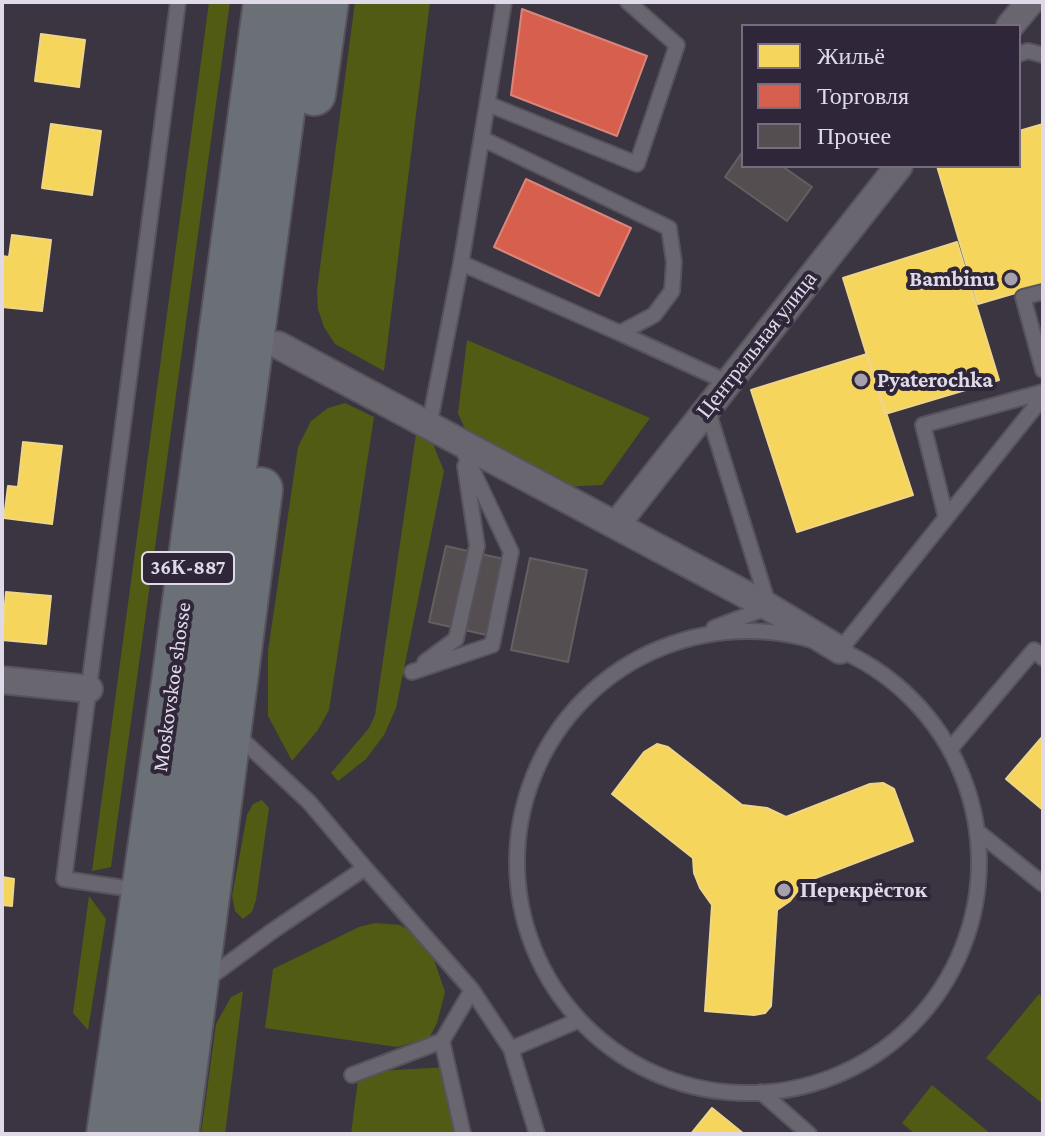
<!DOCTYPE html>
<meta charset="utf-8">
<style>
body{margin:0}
#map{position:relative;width:1045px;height:1136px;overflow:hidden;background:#3a3540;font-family:"Crimson Pro",serif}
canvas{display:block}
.frame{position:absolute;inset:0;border:4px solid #e0dae8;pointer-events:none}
.legend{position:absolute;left:741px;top:24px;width:280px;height:144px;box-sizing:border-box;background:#2f263a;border:2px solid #766e80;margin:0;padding:10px 14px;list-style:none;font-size:24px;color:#e0dae8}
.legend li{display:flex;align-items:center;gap:16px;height:40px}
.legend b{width:40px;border:2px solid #766e80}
</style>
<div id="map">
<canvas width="1045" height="1136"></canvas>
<div class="frame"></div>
<ul class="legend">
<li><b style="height:22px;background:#f6d55c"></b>Жильё</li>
<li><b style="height:22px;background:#d6604d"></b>Торговля</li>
<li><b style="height:22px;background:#544e51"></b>Прочее</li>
</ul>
</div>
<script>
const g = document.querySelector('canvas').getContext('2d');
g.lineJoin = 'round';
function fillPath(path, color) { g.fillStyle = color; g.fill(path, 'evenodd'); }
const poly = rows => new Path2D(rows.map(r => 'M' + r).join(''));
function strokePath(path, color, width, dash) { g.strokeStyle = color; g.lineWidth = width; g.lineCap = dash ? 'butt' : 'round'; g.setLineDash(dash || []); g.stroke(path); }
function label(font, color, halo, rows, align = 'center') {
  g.font = font + ' "Crimson Pro",serif'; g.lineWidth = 8; g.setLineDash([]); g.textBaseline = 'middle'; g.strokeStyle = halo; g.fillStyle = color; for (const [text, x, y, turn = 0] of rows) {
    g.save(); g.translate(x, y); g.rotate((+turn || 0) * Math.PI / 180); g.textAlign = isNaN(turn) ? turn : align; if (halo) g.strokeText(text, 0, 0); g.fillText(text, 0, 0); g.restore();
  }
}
fillPath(poly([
 [209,2,230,2,111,867,92,871],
 [355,2,430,2,384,371,335,344,324,327,318,309,317,290],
 [467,340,650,418,602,485,563,487,468,436,458,413],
 [345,403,374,417,329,710,318,730,292,761,268,716,268,651,298,447,311,421,328,408],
 [417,427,429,434,444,471,396,708,384,735,366,759,338,781,331,773,369,728,375,715],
 [262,800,269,808,256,900,252,912,243,919,235,911,232,896,247,815,253,804],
 [89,896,106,919,88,1030,73,1013],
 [375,923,400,925,418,936,431,951,445,992,437,1023,429,1038,397,1047,265,1028,273,969,359,927],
 [243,991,225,1134,201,1134,216,1024,231,997],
 [1039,994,1043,998,1043,1104,986,1058],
 [448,1067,457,1134,351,1134,359,1072],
 [932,1085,991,1134,915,1134,902,1123]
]), '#515b14');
const homes = poly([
 [41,34,85,40,79,87,35,81,41,34],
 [51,124,101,131,92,195,42,188,51,124],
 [1043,124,1043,285,978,304,937,166,1019,166,1019,131,1043,124],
 [12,235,51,240,42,311,2,307,2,256,9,257,12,235],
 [957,242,999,380,885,414,843,278,957,242],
 [867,354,913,495,797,532,751,390,867,354],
 [23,442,62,446,52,524,4,518,8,486,18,487,23,442],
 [6,592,51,596,46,644,2,640,6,592],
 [1043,736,1043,810,1006,779,1043,736],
 [657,744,668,747,742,805,767,808,786,817,870,784,883,783,894,789,913,841,805,882,790,901,777,910,771,1006,765,1013,754,1015,705,1011,712,905,700,888,694,873,693,858,612,794,644,752,657,744],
 [2,877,14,879,12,906,2,905,2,877],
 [712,1108,744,1134,691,1134,712,1108]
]);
fillPath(homes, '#f6d55c');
strokePath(homes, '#efd686', 2);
const shops = poly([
 [522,9,647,56,617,136,511,95,522,9],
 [526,179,631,228,599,296,494,247,526,179]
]);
fillPath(shops, '#d6604d');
strokePath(shops, '#d9857c', 2);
const building = poly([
 [743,151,743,166,782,166,812,187,787,221,725,177,743,151],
 [446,546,508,560,491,636,429,622,446,546],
 [530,558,587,570,568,662,511,650,530,558]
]);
fillPath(building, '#544e51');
strokePath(building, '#645f60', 2);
const lane = poly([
 [1019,54,1028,51,1043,55],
 [488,104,637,164,677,45,628,2],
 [461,263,504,2],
 [1043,292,1023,297,1043,370],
 [620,333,727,382],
 [707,408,769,607,714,628],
 [429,426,461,263,620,333,654,315,672,291,674,262,669,228,483,139],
 [946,517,923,425,1043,392],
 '517 862a231 231 0 1 1 462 0a231 231 0 1 1-462 0Z',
 [840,650,1043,397],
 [425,662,456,639,477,546,465,466],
 [412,672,492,645,511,552,463,450],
 [951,748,1034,650,1043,658],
 [978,832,1043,884],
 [138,890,64,879,178,2],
 [206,980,271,932,365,868,309,802,235,733],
 [472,990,511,1049,537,1134],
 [442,1041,463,1134],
 [511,1049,577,1021],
 [352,1075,442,1041,472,990,365,868],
 [761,1092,809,1134]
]);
const street = poly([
 [1010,26,1030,2],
 [278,345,769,607,840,650],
 [616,525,899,166],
 [2,680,89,689]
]);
const primary = poly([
 [314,94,327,2],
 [108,1134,172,690,265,2],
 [145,1134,298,2],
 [177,1134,261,489]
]);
strokePath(lane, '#57535d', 18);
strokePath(street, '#57535d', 30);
strokePath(primary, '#57535d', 46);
strokePath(lane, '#6a666f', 14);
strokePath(street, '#6a666f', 26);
strokePath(primary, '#6a7076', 42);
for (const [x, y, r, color] of [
 [1011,279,8,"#a6a0ad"],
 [861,380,8,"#a6a0ad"],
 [784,890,8,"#a6a0ad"]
]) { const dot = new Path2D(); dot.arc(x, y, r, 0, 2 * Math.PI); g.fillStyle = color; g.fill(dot); strokePath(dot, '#2f263a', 3); }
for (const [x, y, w] of [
 [188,568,92]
]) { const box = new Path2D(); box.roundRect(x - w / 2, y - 16, w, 32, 6); g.fillStyle = '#2f263a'; g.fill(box); strokePath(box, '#e0dae8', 2); }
label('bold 20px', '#e0dae8', null, [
 ["36К-887",188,568]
]);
label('bold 22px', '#e0dae8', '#2f263a', [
 ["Bambinu",995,279,"right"],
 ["Pyaterochka",877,380],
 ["Перекрёсток",800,890]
], 'left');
label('22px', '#e0dae8', '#2f263a', [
 ["Центральная улица",757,345,-52],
 ["Moskovskoe shosse",172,687,-82]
]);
</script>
